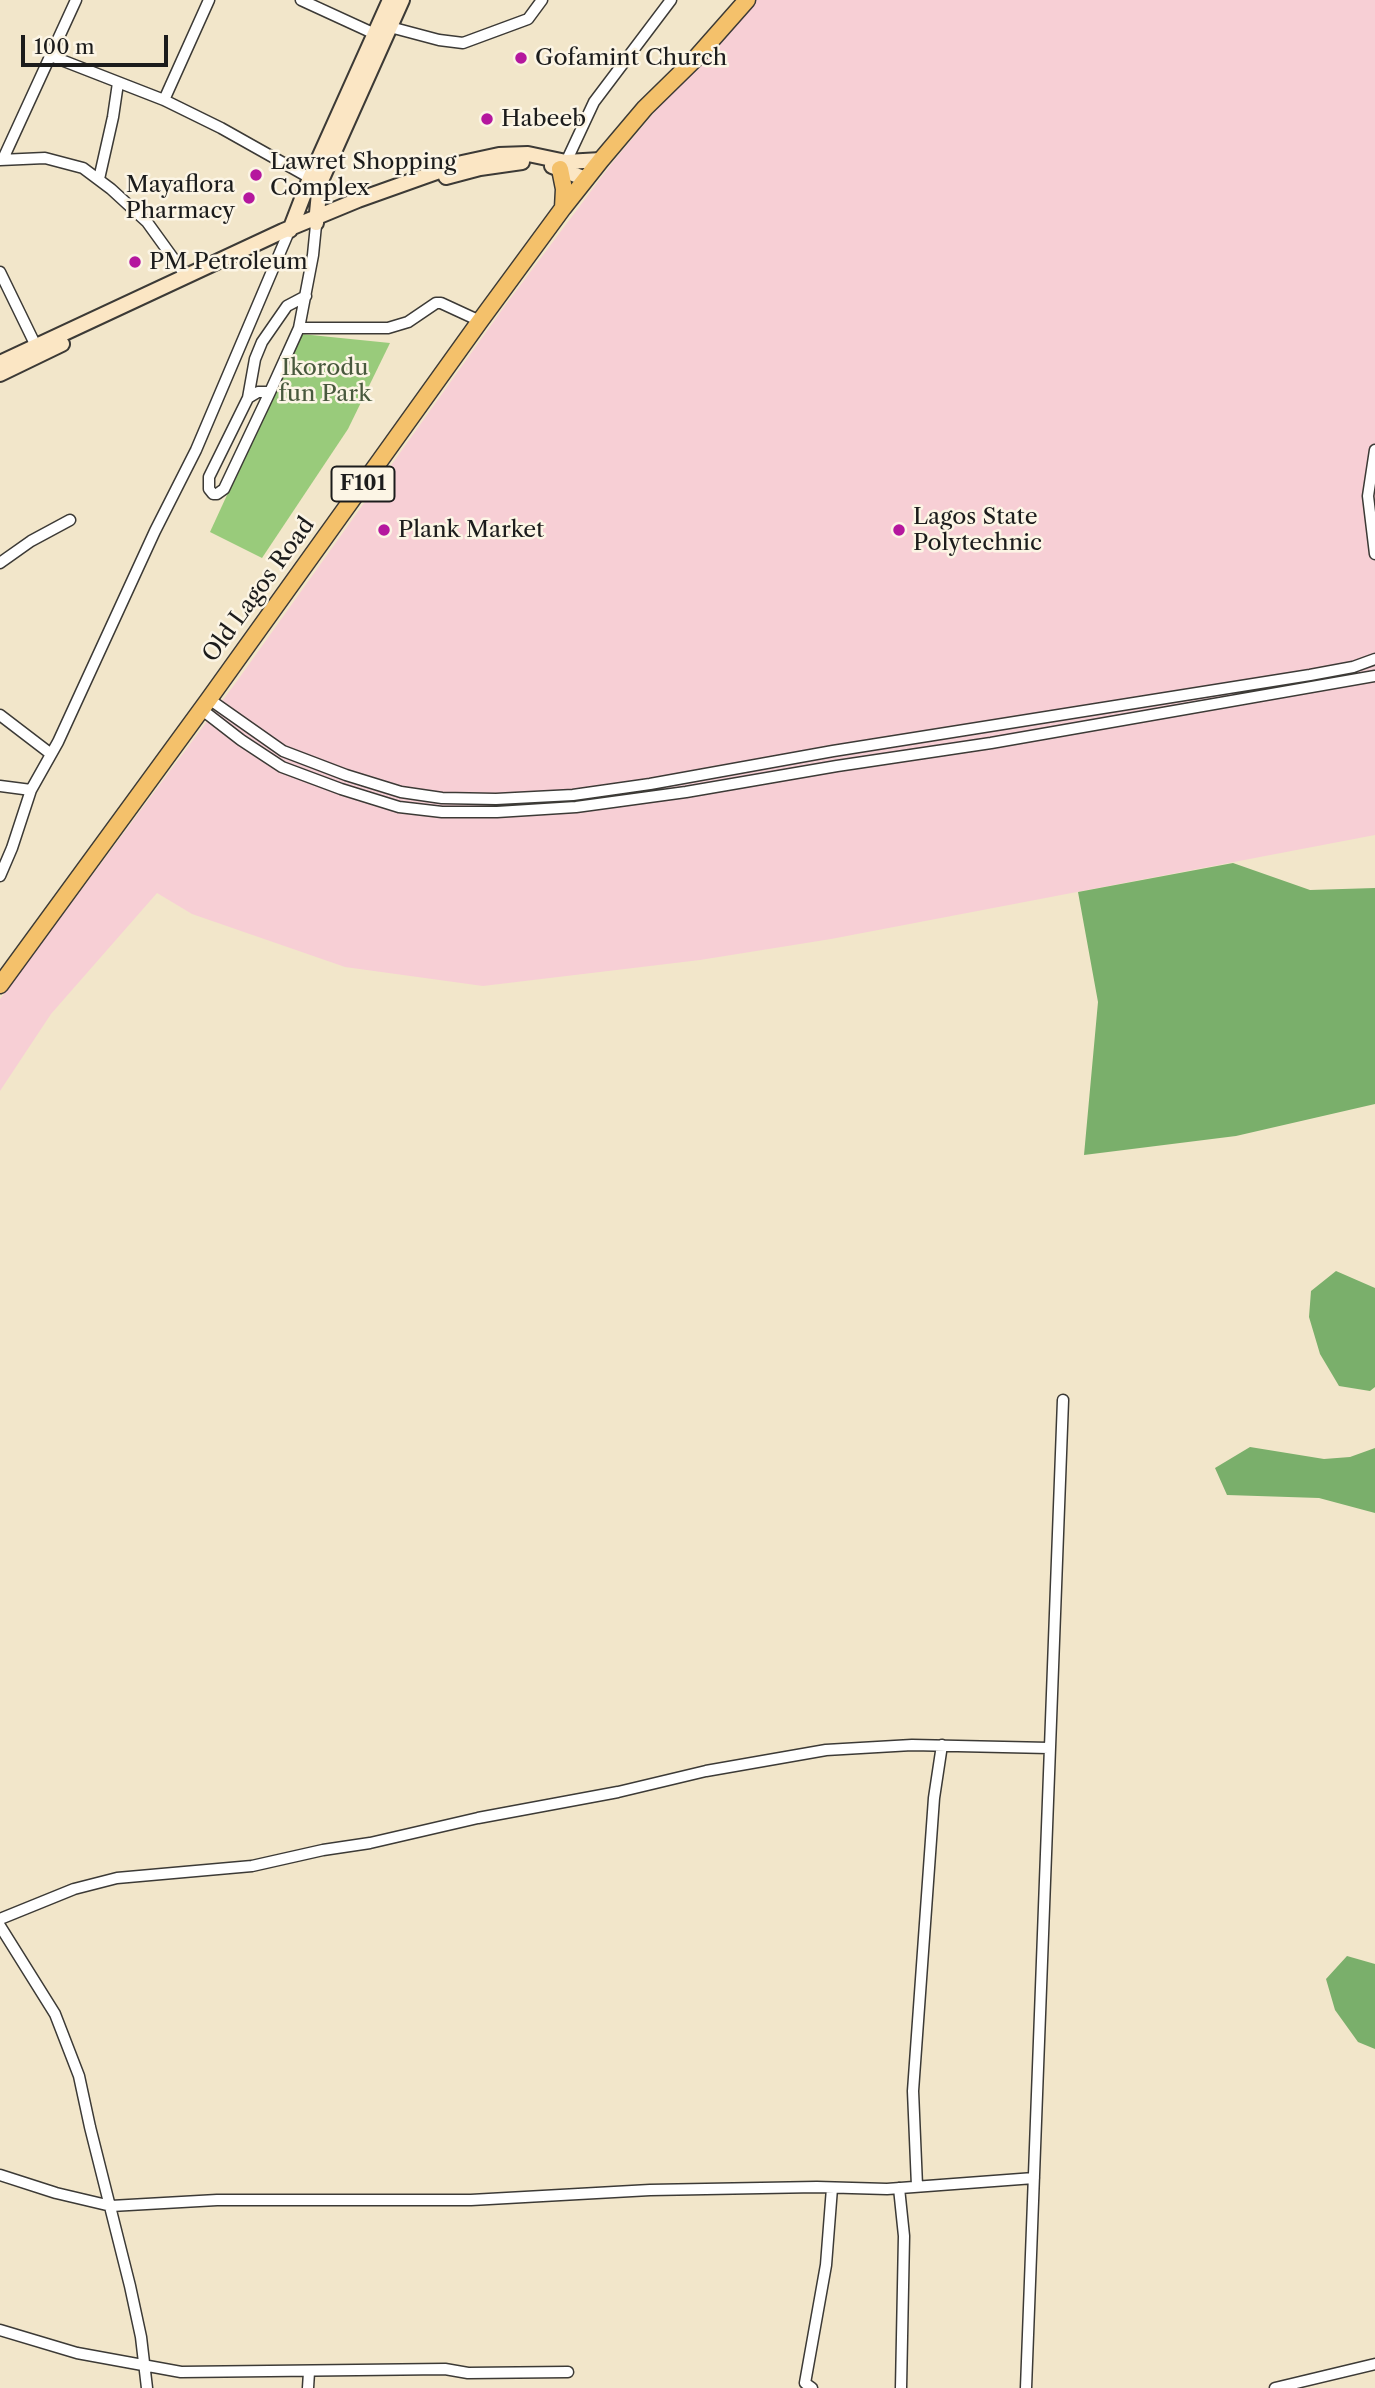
<!DOCTYPE html>
<style>
body{margin:0}
#map{position:relative;width:1375px;height:2388px;overflow:hidden;background:#f2e6ca;font-family:"Libre Caslon Text",serif}
canvas{display:block}
.scale{position:absolute;left:21px;top:35px;width:147px;height:32px;box-sizing:border-box;border:4px solid #1c1c1c;border-top:0;padding-left:9px;font-size:21px;line-height:24px;white-space:nowrap;color:#1c1c1c;-webkit-text-stroke:5px #fcf5e5;paint-order:stroke}
</style>
<div id="map">
<canvas width="1375" height="2388"></canvas>
<div class="scale">100 m</div>
</div>
<script>
const g = document.querySelector('canvas').getContext('2d');
g.lineJoin = 'round';
function fillPath(path, color) { g.fillStyle = color; g.fill(path, 'evenodd'); }
const poly = rows => new Path2D(rows.map(r => 'M' + r).join(''));
function strokePath(path, color, width, dash) { g.strokeStyle = color; g.lineWidth = width; g.lineCap = dash ? 'butt' : 'round'; g.setLineDash(dash || []); g.stroke(path); }
function label(font, color, halo, rows, align = 'center') {
  g.font = font + ' "Libre Caslon Text",serif'; g.lineWidth = 5; g.setLineDash([]); g.textBaseline = 'middle'; g.strokeStyle = halo; g.fillStyle = color; for (const [text, x, y, turn = 0] of rows) {
    g.save(); g.translate(x, y); g.rotate((+turn || 0) * Math.PI / 180); g.textAlign = isNaN(turn) ? turn : align; if (halo) g.strokeText(text, 0, 0); g.fillText(text, 0, 0); g.restore();
  }
}
fillPath(poly([
 [752,0,1375,0,1375,835,831,939,700,960,483,986,345,967,192,914,157,893,51,1014,0,1091,0,999,237,681,504,307,612,163,729,23]
]), '#f7cfd5');
fillPath(poly([
 [301,334,390,343,348,429,262,558,210,532]
]), '#99cb7b');
fillPath(poly([
 [1233,863,1310,890,1375,888,1375,1104,1236,1136,1084,1155,1098,1002,1078,892],
 [1336,1271,1375,1288,1375,1387,1370,1391,1339,1386,1320,1354,1309,1317,1311,1291],
 [1250,1447,1324,1459,1350,1457,1375,1448,1375,1513,1319,1498,1227,1495,1215,1468],
 [1347,1956,1375,1964,1375,2049,1358,2042,1335,2010,1326,1979]
]), '#7aaf6b');
const minor = poly([
 [301,0,375,34],
 [390,27,439,40,463,43,528,19,542,0],
 [51,56,164,100,221,128,310,178],
 [164,100,209,0],
 [3,159,76,0],
 [0,160,45,158,83,168,111,189,147,222,186,276],
 [566,162,594,102,671,0],
 [99,179,113,117,118,83],
 [0,272,36,346],
 [299,328,388,328,408,322,436,303,441,303,480,321],
 [270,392,258,392,248,398,209,477,209,489,213,494,217,494,224,489,270,392,299,328,313,255,316,225],
 [248,398,255,359,262,342,287,306,306,296],
 [1375,450,1368,496,1375,554],
 [0,563,31,541,70,520],
 [209,699,283,751,346,775,401,792,442,798,496,799,573,795,650,784,833,751,1310,675,1353,667,1375,659],
 [201,709,241,740,282,767,341,789,399,807,442,812,497,812,576,807,686,792,837,766,991,743,1375,676],
 [0,715,51,754],
 [0,786,31,790],
 [0,876,12,848,31,790,58,742,155,531,196,450,287,236],
 [0,1919,74,1889,117,1878,252,1866,323,1850,370,1843,478,1818,618,1792,706,1771,826,1750,912,1745,1049,1748],
 [0,1926,55,2014,79,2076,90,2127,130,2286,141,2337,147,2388],
 [0,2175,56,2193,111,2206,217,2200,471,2200,650,2190,817,2187,887,2189,1034,2178],
 [917,2186,913,2091,934,1798,942,1745],
 [899,2188,904,2236,901,2388],
 [0,2330,77,2353,181,2372,445,2369,468,2373,568,2372],
 [308,2388,309,2372],
 [812,2388,805,2383,826,2265,832,2188],
 [1026,2388,1063,1400],
 [1275,2388,1375,2364]
]);
const secondary = poly([
 [552,166,586,179],
 [446,177,480,168,522,162],
 [316,223,320,183,402,0],
 [290,230,310,178,390,0],
 [0,363,283,231,358,200,462,163,499,155,528,154,566,162,601,160],
 [0,374,62,344]
]);
const primary = poly([
 [560,169,564,189,563,208],
 [0,985,209,699,480,321,563,208,601,160,645,108,694,60,747,0]
]);
strokePath(minor, '#3c3a36', 13);
strokePath(secondary, '#3c3a36', 18);
strokePath(primary, '#3c3a36', 19);
strokePath(minor, '#fff', 10);
strokePath(secondary, '#fbe6c4', 14);
strokePath(primary, '#f4c16b', 16);
for (const [x, y, r, color] of [
 [521,58,7,"#b5179e"],
 [487,119,7,"#b5179e"],
 [256,175,7,"#b5179e"],
 [249,198,7,"#b5179e"],
 [135,262,7,"#b5179e"],
 [384,530,7,"#b5179e"],
 [899,530,7,"#b5179e"]
]) { const dot = new Path2D(); dot.arc(x, y, r, 0, 2 * Math.PI); g.fillStyle = color; g.fill(dot); strokePath(dot, '#fcf5e5', 2.5); }
for (const [x, y, w] of [
 [363,484,63]
]) { const box = new Path2D(); box.roundRect(x - w / 2, y - 17.5, w, 35, 5); g.fillStyle = '#fcf5e5'; g.fill(box); strokePath(box, '#1c1c1c', 2); }
label('bold 21px', '#1c1c1c', null, [
 ["F101",363,484]
]);
label('23px', '#1c1c1c', '#fcf5e5', [
 ["Gofamint Church",535,58],
 ["Habeeb",501,119],
 ["Lawret Shopping",270,162],
 ["Complex",270,188],
 ["Mayaflora",235,185,"right"],
 ["Pharmacy",235,211,"right"],
 ["PM Petroleum",149,262],
 ["Lagos State",913,517],
 ["Polytechnic",913,543],
 ["Plank Market",398,530]
], 'left');
label('23px', '#48593d', '#fcf5e5', [
 ["Ikorodu",325,368],
 ["fun Park",325,394]
]);
label('23px', '#1c1c1c', '#fcf5e5', [
 ["Old Lagos Road",259,590,-54]
]);
</script>
